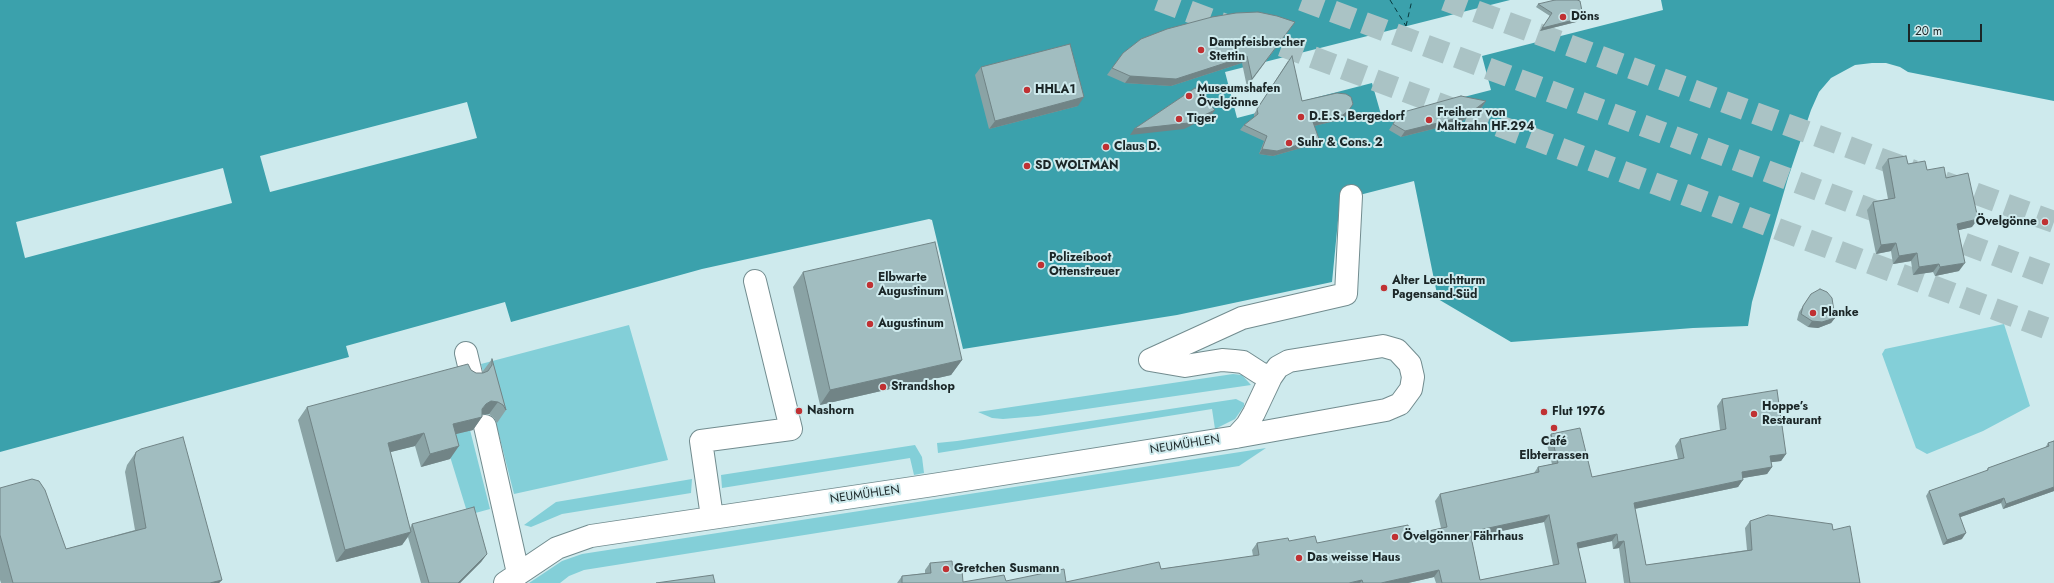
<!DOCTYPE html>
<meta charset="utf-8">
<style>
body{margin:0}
#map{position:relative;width:2054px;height:583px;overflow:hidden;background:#ceeaed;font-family:Jost,sans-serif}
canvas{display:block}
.scale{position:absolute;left:1908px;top:24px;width:74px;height:18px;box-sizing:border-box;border:2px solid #1b2627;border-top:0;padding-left:5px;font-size:12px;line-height:14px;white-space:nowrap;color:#1b2627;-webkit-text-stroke:3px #ceeaed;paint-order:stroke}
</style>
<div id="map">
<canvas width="2054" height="583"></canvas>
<div class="scale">20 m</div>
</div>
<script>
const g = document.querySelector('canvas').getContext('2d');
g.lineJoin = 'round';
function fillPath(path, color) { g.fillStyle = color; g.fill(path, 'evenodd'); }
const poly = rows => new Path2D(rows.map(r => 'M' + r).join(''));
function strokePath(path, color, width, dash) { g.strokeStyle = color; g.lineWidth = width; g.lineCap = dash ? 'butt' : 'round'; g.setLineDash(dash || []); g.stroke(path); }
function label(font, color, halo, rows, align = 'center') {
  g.font = font + ' Jost,sans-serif'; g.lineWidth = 4; g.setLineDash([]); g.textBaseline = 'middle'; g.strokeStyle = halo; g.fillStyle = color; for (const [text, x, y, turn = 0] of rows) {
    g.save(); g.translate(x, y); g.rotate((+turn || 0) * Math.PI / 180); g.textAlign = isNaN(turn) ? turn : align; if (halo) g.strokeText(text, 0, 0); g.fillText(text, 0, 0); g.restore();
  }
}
fillPath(poly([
 [2004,324,2030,406,1983,431,1927,454,1916,448,1882,354,1885,349],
 [629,325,668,460,514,494,481,364],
 [1233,374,1242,375,1251,385,1038,416,1003,419,992,418,978,412],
 [1236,399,1244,403,1244,406,1235,419,1215,429,1212,409,938,453,937,443,957,441],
 [470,430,490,509,468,515,444,437],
 [915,445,922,457,924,473,914,475,910,458,722,488,721,475],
 [1266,448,1239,466,584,570,569,576,560,583,529,583,562,561,582,554],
 [692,479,691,493,562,514,531,527,524,525,556,502]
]), '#83cfd8');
fillPath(poly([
 [0,0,2054,0,2054,101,1908,72,1900,67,1886,63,1872,63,1855,65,1831,78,1819,92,1811,110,1788,178,1752,302,1748,326,1693,328,1511,342,1438,299,1414,181,1340,200,1332,282,1177,315,963,349,932,220,929,219,702,269,511,322,505,302,346,346,349,357,0,452]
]), '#3ba1ac');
fillPath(poly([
 [1510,0,1661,0,1663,10,1482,56,1491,90,1382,118,1372,83,1237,118,1225,72],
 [467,102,477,138,270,192,260,156],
 [223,168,232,203,25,258,16,222]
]), '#ceeaed');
strokePath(poly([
 [1390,0,1406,26],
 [1406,26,1412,0]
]), '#08393e', 1, [5, 4]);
strokePath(poly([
 [1158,0,2054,331],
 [1302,0,1897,219],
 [1445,0,1914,171],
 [1944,182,2054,222],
 [1933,232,2054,277]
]), '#aac3c5', 22, [22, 11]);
const minor = poly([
 [466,353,471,374],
 [1150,360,1242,318,1346,294,1351,196],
 [1150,360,1185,366,1222,360,1234,361,1243,362,1260,373,1271,377],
 [485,426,518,573],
 [712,517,701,441,791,429,755,281],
 [505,583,557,548,591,536,933,485,1236,437,1386,410,1400,404,1411,389,1413,377,1410,364,1397,350,1383,346,1289,361,1278,367,1271,377,1254,413,1247,425,1236,437]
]);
strokePath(minor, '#728c8f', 24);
strokePath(minor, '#fff', 22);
fillPath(poly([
 [1538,4,1578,19,1576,22,1540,31,1550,16,1536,7],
 [1295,22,1247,87,1242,63,1171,86,1125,83,1107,75,1112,68],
 [1288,61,1302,101,1349,110,1346,116,1339,120,1314,126,1315,144,1273,156,1259,154,1264,141,1240,130,1244,125,1254,117,1254,114],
 [981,67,1078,106,989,129,975,75],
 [1486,101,1482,107,1461,122,1401,137,1389,130,1400,113],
 [1888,159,1908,164,1946,178,1972,227,1958,230,1959,271,1935,276,1933,272,1913,275,1911,261,1893,264,1891,251,1876,254,1867,210,1873,202,1888,199,1882,167],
 [803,272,962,360,951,375,820,405,793,287],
 [1811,294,1835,318,1831,323,1818,328,1808,327,1797,320,1799,312],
 [492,359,506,410,497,423,494,418,489,414,482,414,482,417,473,430,455,434,450,459,421,467,415,446,390,452,410,528,412,524,487,554,481,562,460,583,421,583,408,537,402,545,336,562,298,420,307,407,471,370,476,373,483,373,483,371],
 [1722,399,1786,454,1781,461,1771,462,1772,467,1767,474,1743,478,1738,487,1635,509,1646,565,1747,550,1745,528,1750,521,1833,530,1860,583,1624,583,1619,548,1613,549,1612,541,1578,548,1586,583,1436,583,1434,577,1408,583,897,583,902,576,925,573,925,570,930,563,953,571,963,582,1006,581,1066,582,1253,556,1252,550,1257,543,1289,541,1317,543,1410,535,1441,528,1435,501,1440,494,1534,473,1538,467,1552,464,1546,441,1551,434,1592,477,1678,459,1675,446,1680,439,1720,430,1717,406],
 [1544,522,1553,565,1480,580,1471,537],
 [2054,441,2054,491,2003,509,2001,503,1960,517,1962,539,1943,545,1926,496,1929,491,1986,471,1988,468,2045,448,2048,443],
 [136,452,222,580,219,583,1,583,0,580,0,488,66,549,135,530,125,472,127,465]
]), '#8aa3a5');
fillPath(poly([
 [1578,19,1576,22,1540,31,1542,28],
 [1247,56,1242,63,1171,86,1125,83,1130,76],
 [1084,97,1078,106,989,129,995,121],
 [1486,101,1482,107,1461,122,1401,137,1405,131],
 [1215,110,1211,116,1184,129,1130,135,1134,129],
 [1349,110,1346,116,1339,120,1310,127,1313,122],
 [1319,139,1315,144,1273,156,1259,154,1262,149],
 [1978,219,1972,227,1951,232,1957,224],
 [1896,243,1891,251,1876,254,1881,245],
 [1917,253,1911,261,1893,264,1899,256],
 [1965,263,1959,271,1935,276,1940,267],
 [1939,264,1933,272,1913,275,1919,267],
 [1835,318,1831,323,1818,328,1808,327,1812,321],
 [962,360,951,375,820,405,830,390],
 [491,401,498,402,489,414,482,414,477,417,486,404],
 [482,417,473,430,444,437,453,424],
 [424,433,415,446,379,455,388,443],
 [459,446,450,459,421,467,430,454],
 [1786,454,1781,461,1765,463,1770,456],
 [1772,467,1767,474,1737,479,1742,472],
 [1743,480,1738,487,1629,510,1634,503],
 [2054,487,2054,491,2003,509,2006,504],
 [2004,498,2001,503,1955,519,1959,514],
 [1549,515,1544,522,1465,539,1470,532],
 [411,532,402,545,336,562,345,550],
 [1966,533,1962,539,1943,545,1947,540],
 [1617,534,1612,541,1572,550,1577,543],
 [1624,541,1619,548,1613,549,1618,542],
 [487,554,481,562,460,583,458,583],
 [1439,570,1434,577,1408,583,1381,583],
 [222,580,219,583,210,583],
 [1362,580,1360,583,1349,583]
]), '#718486');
const building = poly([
 [1555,0,1577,0,1580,1,1582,11,1578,19,1542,28,1552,13,1538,4,1555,0],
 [1258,12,1277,16,1295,22,1252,79,1247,56,1176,79,1130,76,1112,68,1123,53,1141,39,1167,29,1212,17,1236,13,1258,12],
 [1070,44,1084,97,995,121,981,67,1070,44],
 [1292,56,1302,101,1337,93,1346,94,1351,97,1353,104,1349,110,1343,115,1313,122,1319,139,1277,151,1262,149,1267,136,1244,125,1258,114,1257,109,1292,56],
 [1195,88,1215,110,1188,123,1134,129,1195,88],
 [1461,96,1486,101,1466,116,1405,131,1393,124,1400,113,1461,96],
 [1906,156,1908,164,1925,161,1927,170,1944,167,1946,178,1968,173,1978,219,1957,224,1965,263,1940,267,1939,264,1919,267,1917,253,1899,256,1896,243,1881,245,1873,202,1895,198,1888,159,1906,156],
 [935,242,962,360,830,390,803,272,935,242],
 [1820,289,1827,292,1832,298,1835,318,1822,322,1812,321,1801,314,1803,306,1811,294,1820,289],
 [492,359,506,410,503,405,498,402,491,401,486,404,482,409,482,417,453,424,459,446,430,454,424,433,388,443,411,532,345,550,307,407,468,364,471,370,476,373,483,373,488,371,492,365,492,359],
 [1777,390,1786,454,1770,456,1772,467,1742,472,1743,480,1634,503,1646,565,1752,550,1750,521,1768,515,1832,524,1833,530,1850,526,1860,583,1630,583,1624,541,1618,542,1617,534,1577,543,1586,583,1442,583,1439,570,1381,583,1363,583,1362,580,1349,583,902,583,902,576,931,573,930,563,952,561,953,571,962,570,963,582,1004,575,1006,581,1064,569,1066,582,1159,562,1161,569,1259,555,1257,543,1288,538,1289,541,1315,536,1317,543,1408,525,1410,535,1447,527,1440,494,1539,472,1538,467,1558,463,1551,434,1580,428,1592,477,1684,458,1680,439,1726,429,1722,399,1777,390],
 [1549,515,1559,564,1480,580,1470,532,1549,515],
 [183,437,222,580,210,583,13,583,0,535,0,488,32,479,39,481,45,490,66,549,146,528,134,460,136,452,141,449,183,437],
 [2054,441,2054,487,2006,504,2004,498,1959,514,1966,533,1947,540,1929,491,1988,470,1988,468,2049,446,2048,443,2054,441],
 [474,507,487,554,458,583,429,583,412,524,474,507],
 [713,575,715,583,656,583,713,575]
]);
fillPath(building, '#a1bdc0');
strokePath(building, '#718486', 1);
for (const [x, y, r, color] of [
 [1563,17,4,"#c03133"],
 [1201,50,4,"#c03133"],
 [1027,90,4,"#c03133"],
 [1189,96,4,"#c03133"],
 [1301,117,4,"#c03133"],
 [1179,119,4,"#c03133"],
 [1429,120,4,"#c03133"],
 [1289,143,4,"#c03133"],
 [1106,147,4,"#c03133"],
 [1027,166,4,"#c03133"],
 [2045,222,4,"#c03133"],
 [1041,265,4,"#c03133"],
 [870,285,4,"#c03133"],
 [1384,288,4,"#c03133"],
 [1813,313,4,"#c03133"],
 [870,324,4,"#c03133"],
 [883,387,4,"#c03133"],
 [799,411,4,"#c03133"],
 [1544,412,4,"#c03133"],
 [1754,414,4,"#c03133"],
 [1554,428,4,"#c03133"],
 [1395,537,4,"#c03133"],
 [1299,558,4,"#c03133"],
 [946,569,4,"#c03133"]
]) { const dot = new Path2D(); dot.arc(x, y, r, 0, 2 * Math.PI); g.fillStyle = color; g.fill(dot); strokePath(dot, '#ceeaed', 1.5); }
label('bold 12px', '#1b2627', '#ceeaed', [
 ["Döns",1571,17],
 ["Dampfeisbrecher",1209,43],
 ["Stettin",1209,57],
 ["Museumshafen",1197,89],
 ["Övelgönne",1197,103],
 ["HHLA1",1035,90],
 ["Freiherr von",1437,113],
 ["Maltzahn HF.294",1437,127],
 ["D.E.S. Bergedorf",1309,117],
 ["Tiger",1187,119],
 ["Suhr & Cons. 2",1297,143],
 ["Claus D.",1114,147],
 ["SD WOLTMAN",1035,166],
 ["Övelgönne",2037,222,"right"],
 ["Polizeiboot",1049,258],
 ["Ottenstreuer",1049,272],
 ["Elbwarte",878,278],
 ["Augustinum",878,292],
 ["Alter Leuchtturm",1392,281],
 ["Pagensand-Süd",1392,295],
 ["Planke",1821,313],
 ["Augustinum",878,324],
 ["Strandshop",891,387],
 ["Hoppe’s",1762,407],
 ["Restaurant",1762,421],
 ["Nashorn",807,411],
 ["Flut 1976",1552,412],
 ["Café",1554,442,"center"],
 ["Elbterrassen",1554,456,"center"],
 ["Övelgönner Fährhaus",1403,537],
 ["Das weisse Haus",1307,558],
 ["Gretchen Susmann",954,569]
], 'left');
label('12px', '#1b2627', '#ceeaed', [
 ["NEUMÜHLEN",1185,445,-9],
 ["NEUMÜHLEN",865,495,-8]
]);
</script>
